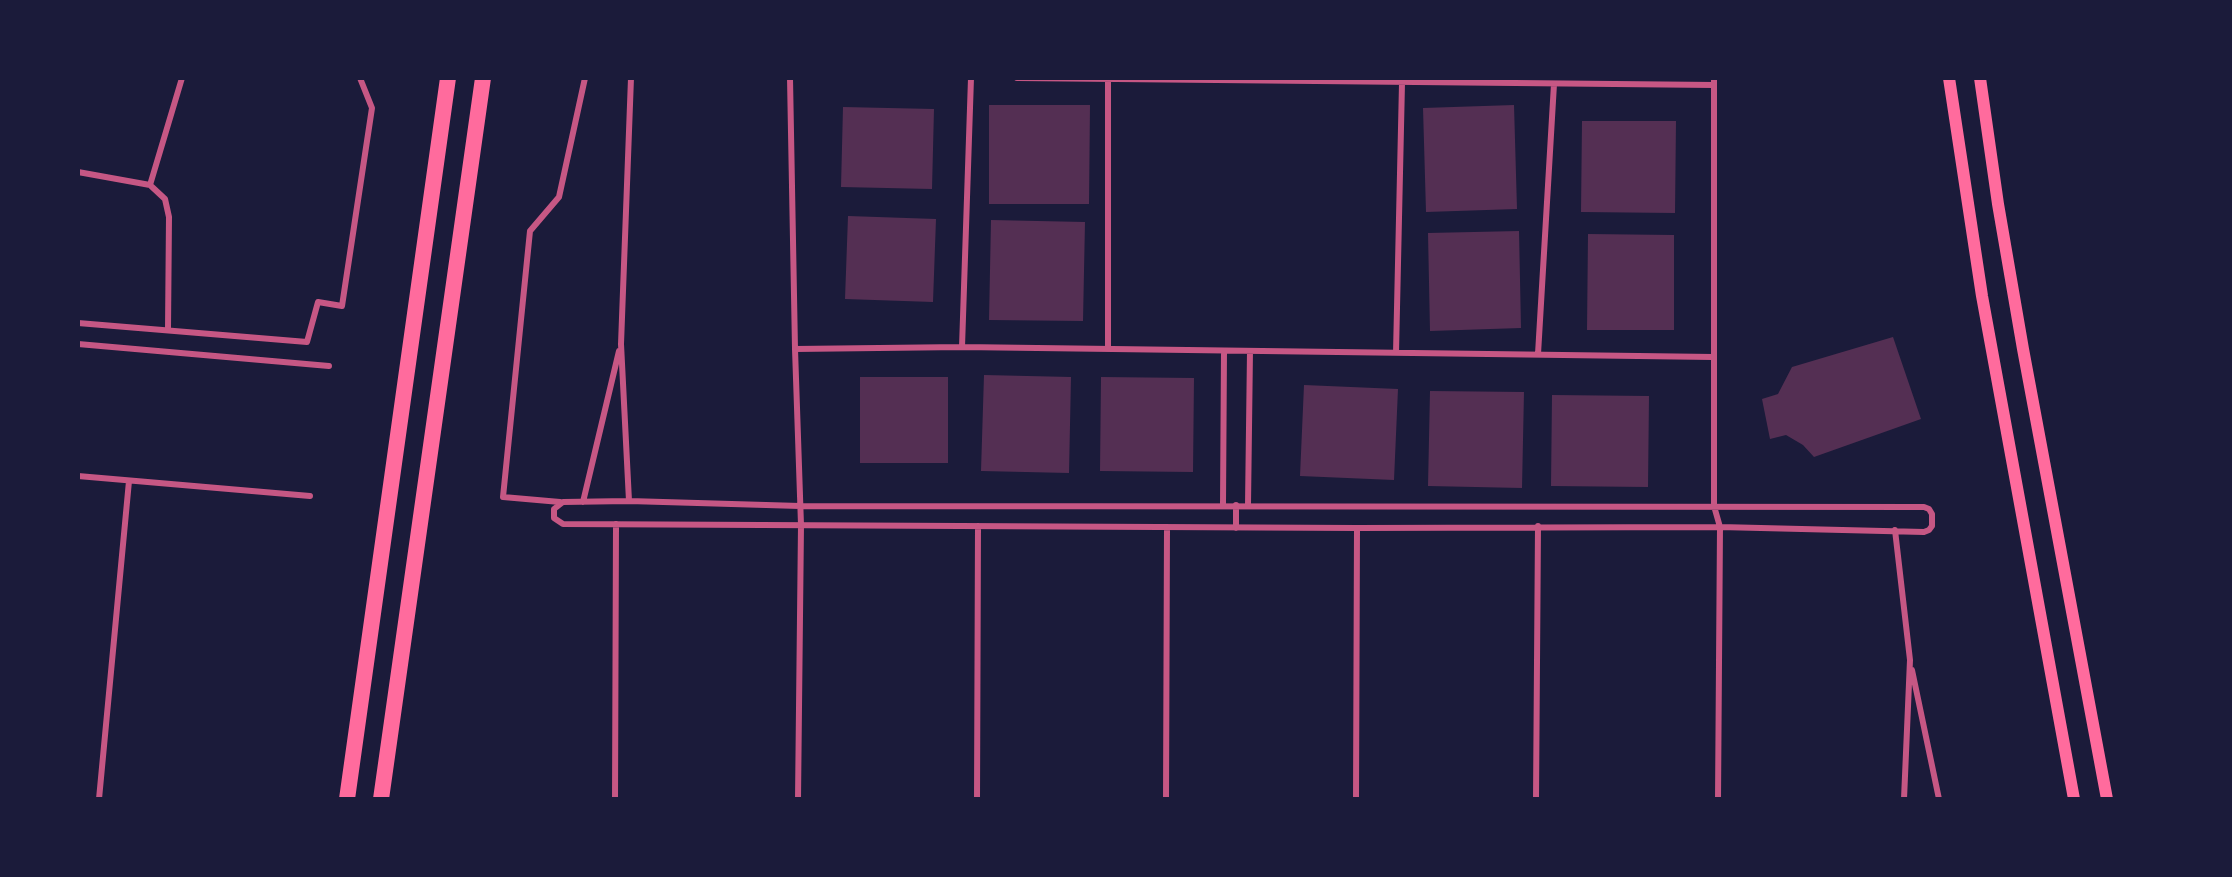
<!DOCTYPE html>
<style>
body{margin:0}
#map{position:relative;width:2232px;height:877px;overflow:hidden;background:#1b1b3a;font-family:"DM Sans",sans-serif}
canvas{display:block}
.frame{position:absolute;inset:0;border:80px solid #1b1b3a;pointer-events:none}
</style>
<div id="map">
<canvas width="2232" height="877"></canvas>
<div class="frame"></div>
</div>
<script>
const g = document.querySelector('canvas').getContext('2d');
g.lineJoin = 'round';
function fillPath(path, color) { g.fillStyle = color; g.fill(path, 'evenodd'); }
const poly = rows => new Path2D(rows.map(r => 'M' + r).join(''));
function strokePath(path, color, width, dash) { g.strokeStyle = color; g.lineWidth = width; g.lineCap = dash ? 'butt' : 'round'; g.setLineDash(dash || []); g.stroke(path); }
fillPath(poly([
 [989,105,1090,105,1089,204,989,204],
 [1514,105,1517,209,1426,212,1423,108],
 [843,107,934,109,932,189,841,187],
 [1582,121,1676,121,1675,213,1581,212],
 [848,216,936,219,933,302,845,299],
 [991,220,1085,222,1083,321,989,320],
 [1519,231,1521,328,1430,331,1428,233],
 [1588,234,1674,235,1674,330,1587,330],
 [1893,337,1921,419,1814,457,1803,445,1786,435,1770,439,1762,399,1778,394,1792,367],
 [984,375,1071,377,1069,473,981,471],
 [860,377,948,377,948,463,860,463],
 [1101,377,1194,378,1193,472,1100,471],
 [1304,385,1398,389,1394,480,1300,476],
 [1430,391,1524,392,1522,488,1428,486],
 [1552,395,1649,396,1648,487,1551,486]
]), '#542f53');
strokePath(poly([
 [790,78,795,349,801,525,798,799],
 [1017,78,1714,85],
 [1714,78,1714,506,1720,527,1718,799],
 [78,172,150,185,165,199,169,217,168,329],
 [150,185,182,78],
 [78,323,307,342,318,302,342,306,372,108,360,78],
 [78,344,329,366],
 [962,347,971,78],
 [795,349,962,347,1713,357],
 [1108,349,1108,79],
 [1396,353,1402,83],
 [1538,354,1554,84],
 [78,476,310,496],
 [629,501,800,506,1924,507,1929,509,1932,514,1932,526,1929,530,1924,532,1720,527,1357,528,563,524,554,518,554,509,563,502,629,501],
 [629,501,621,344,631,78],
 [560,502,503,497,530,231,559,197,585,78],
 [583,502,619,351],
 [1223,505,1224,351],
 [1248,505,1250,351],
 [1236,528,1236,505],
 [1895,530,1910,660,1904,799],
 [1912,670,1939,799],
 [99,799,129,481],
 [615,799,616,524],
 [977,799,978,526],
 [1166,799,1167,527],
 [1356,799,1357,528],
 [1536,799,1538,526]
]), '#c65784', 6);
strokePath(poly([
 [1949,78,1982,296,2074,799],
 [1980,78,1998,204,2023,349,2107,799]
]), '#ff6b9d', 12);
strokePath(poly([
 [347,799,448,78],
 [381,799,483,78]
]), '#ff6b9d', 16);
</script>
